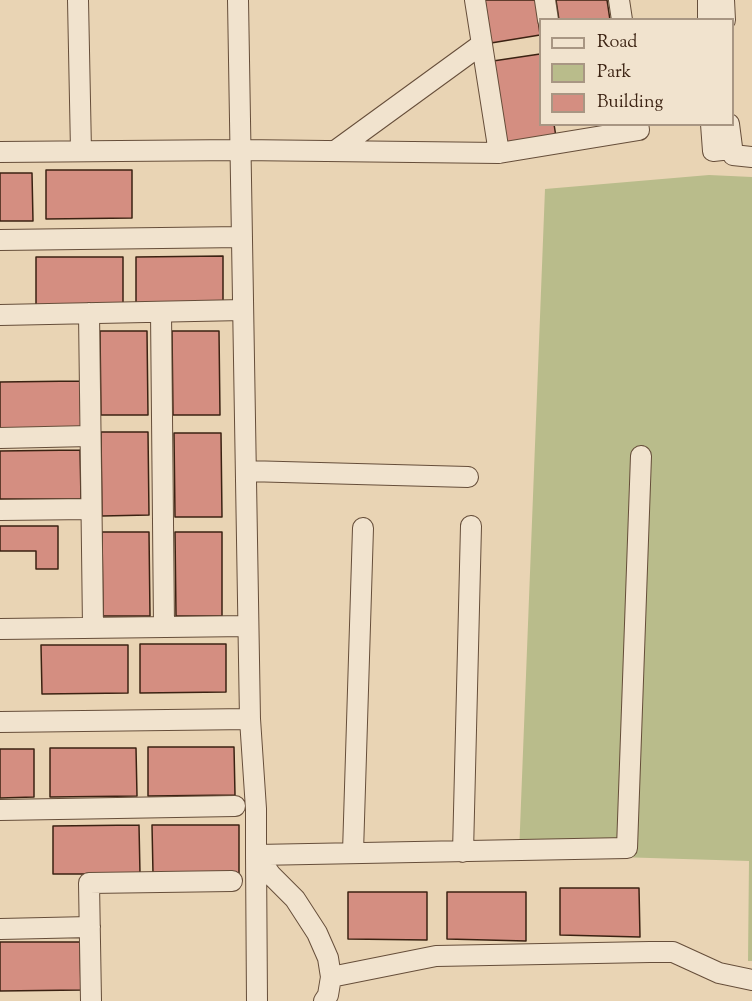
<!DOCTYPE html>
<style>
body{margin:0}
#map{position:relative;width:752px;height:1001px;overflow:hidden;background:#e9d4b4;font-family:"Sorts Mill Goudy",serif}
canvas{display:block}
.legend{position:absolute;left:539px;top:18px;width:195px;height:108px;box-sizing:border-box;background:#f1e3ce;border:2px solid #a89683;margin:0;padding:8px 10px;list-style:none;font-size:18px;color:#3b2212}
.legend li{display:flex;align-items:center;gap:12px;height:30px}
.legend b{width:30px;border:2px solid #a89683}
</style>
<div id="map">
<canvas width="752" height="1001"></canvas>
<ul class="legend">
<li><b style="height:8px;background:#f1e3ce"></b>Road</li>
<li><b style="height:16px;background:#b9bc8b"></b>Park</li>
<li><b style="height:16px;background:#d48e81"></b>Building</li>
</ul>
</div>
<script>
const g = document.querySelector('canvas').getContext('2d');
g.lineJoin = 'round';
function fillPath(path, color) { g.fillStyle = color; g.fill(path, 'evenodd'); }
const poly = rows => new Path2D(rows.map(r => 'M' + r).join(''));
function strokePath(path, color, width, dash) { g.strokeStyle = color; g.lineWidth = width; g.lineCap = dash ? 'butt' : 'round'; g.setLineDash(dash || []); g.stroke(path); }
fillPath(poly([
 [709,175,752,177,752,961,748,961,749,861,519,854,545,189]
]), '#b9bc8b');
const building = poly([
 [485,0,536,0,540,35,491,43,485,0],
 [556,0,607,0,610,20,559,20,556,0],
 [540,54,540,124,554,124,556,137,506,144,493,61,540,54],
 [46,170,132,170,132,218,46,219,46,170],
 [0,173,32,173,33,221,0,221,0,173],
 [223,256,223,304,136,305,136,257,223,256],
 [36,257,123,257,123,305,36,306,36,257],
 [100,331,147,331,148,415,101,415,100,331],
 [172,331,219,331,220,415,173,415,172,331],
 [80,381,81,430,0,430,0,382,80,381],
 [101,432,148,432,149,515,102,516,101,432],
 [174,433,221,433,222,517,175,517,174,433],
 [80,450,81,499,0,499,0,451,80,450],
 [0,526,58,526,58,569,36,569,36,551,0,551,0,526],
 [102,532,149,532,150,616,103,616,102,532],
 [175,532,222,532,222,616,176,616,175,532],
 [140,644,226,644,226,692,140,693,140,644],
 [41,645,128,645,128,693,42,694,41,645],
 [148,747,234,747,235,795,148,796,148,747],
 [50,748,136,748,137,796,50,797,50,748],
 [0,749,34,749,34,797,0,798,0,749],
 [139,825,140,874,53,874,53,826,139,825],
 [152,825,239,825,239,873,153,874,152,825],
 [560,888,639,888,640,937,560,935,560,888],
 [348,892,427,892,427,940,348,939,348,892],
 [447,892,526,892,526,941,447,939,447,892],
 [0,942,80,942,81,990,0,991,0,942]
]);
fillPath(building, '#d48e81');
strokePath(building, '#3b2212', 1.5);
const minor = poly([
 [78,0,81,151],
 [238,0,250,719,256,809,256,855,271,875,295,899,317,933,328,958,331,977,328,995,324,1001],
 [475,0,499,153],
 [545,0,548,20],
 [619,0,622,20],
 [708,0,708,20],
 [724,0,725,20],
 [711,124,713,151,731,149],
 [729,124,733,155,752,157],
 [335,151,482,44],
 [0,152,240,150,499,153,639,130,638,124],
 [0,240,242,237],
 [161,312,164,627],
 [89,313,93,628],
 [0,315,243,310],
 [0,438,90,436],
 [246,471,468,477],
 [0,510,91,509],
 [0,629,248,626],
 [0,722,250,719],
 [0,810,235,806],
 [353,852,363,528],
 [463,852,471,526],
 [0,929,90,927],
 [331,977,436,956,650,952,673,952,719,973,752,980],
 [91,1001,89,883,232,881],
 [257,1001,256,855,627,848,641,456]
]);
strokePath(minor, '#664e3a', 22);
strokePath(minor, '#f1e3ce', 20);
</script>
